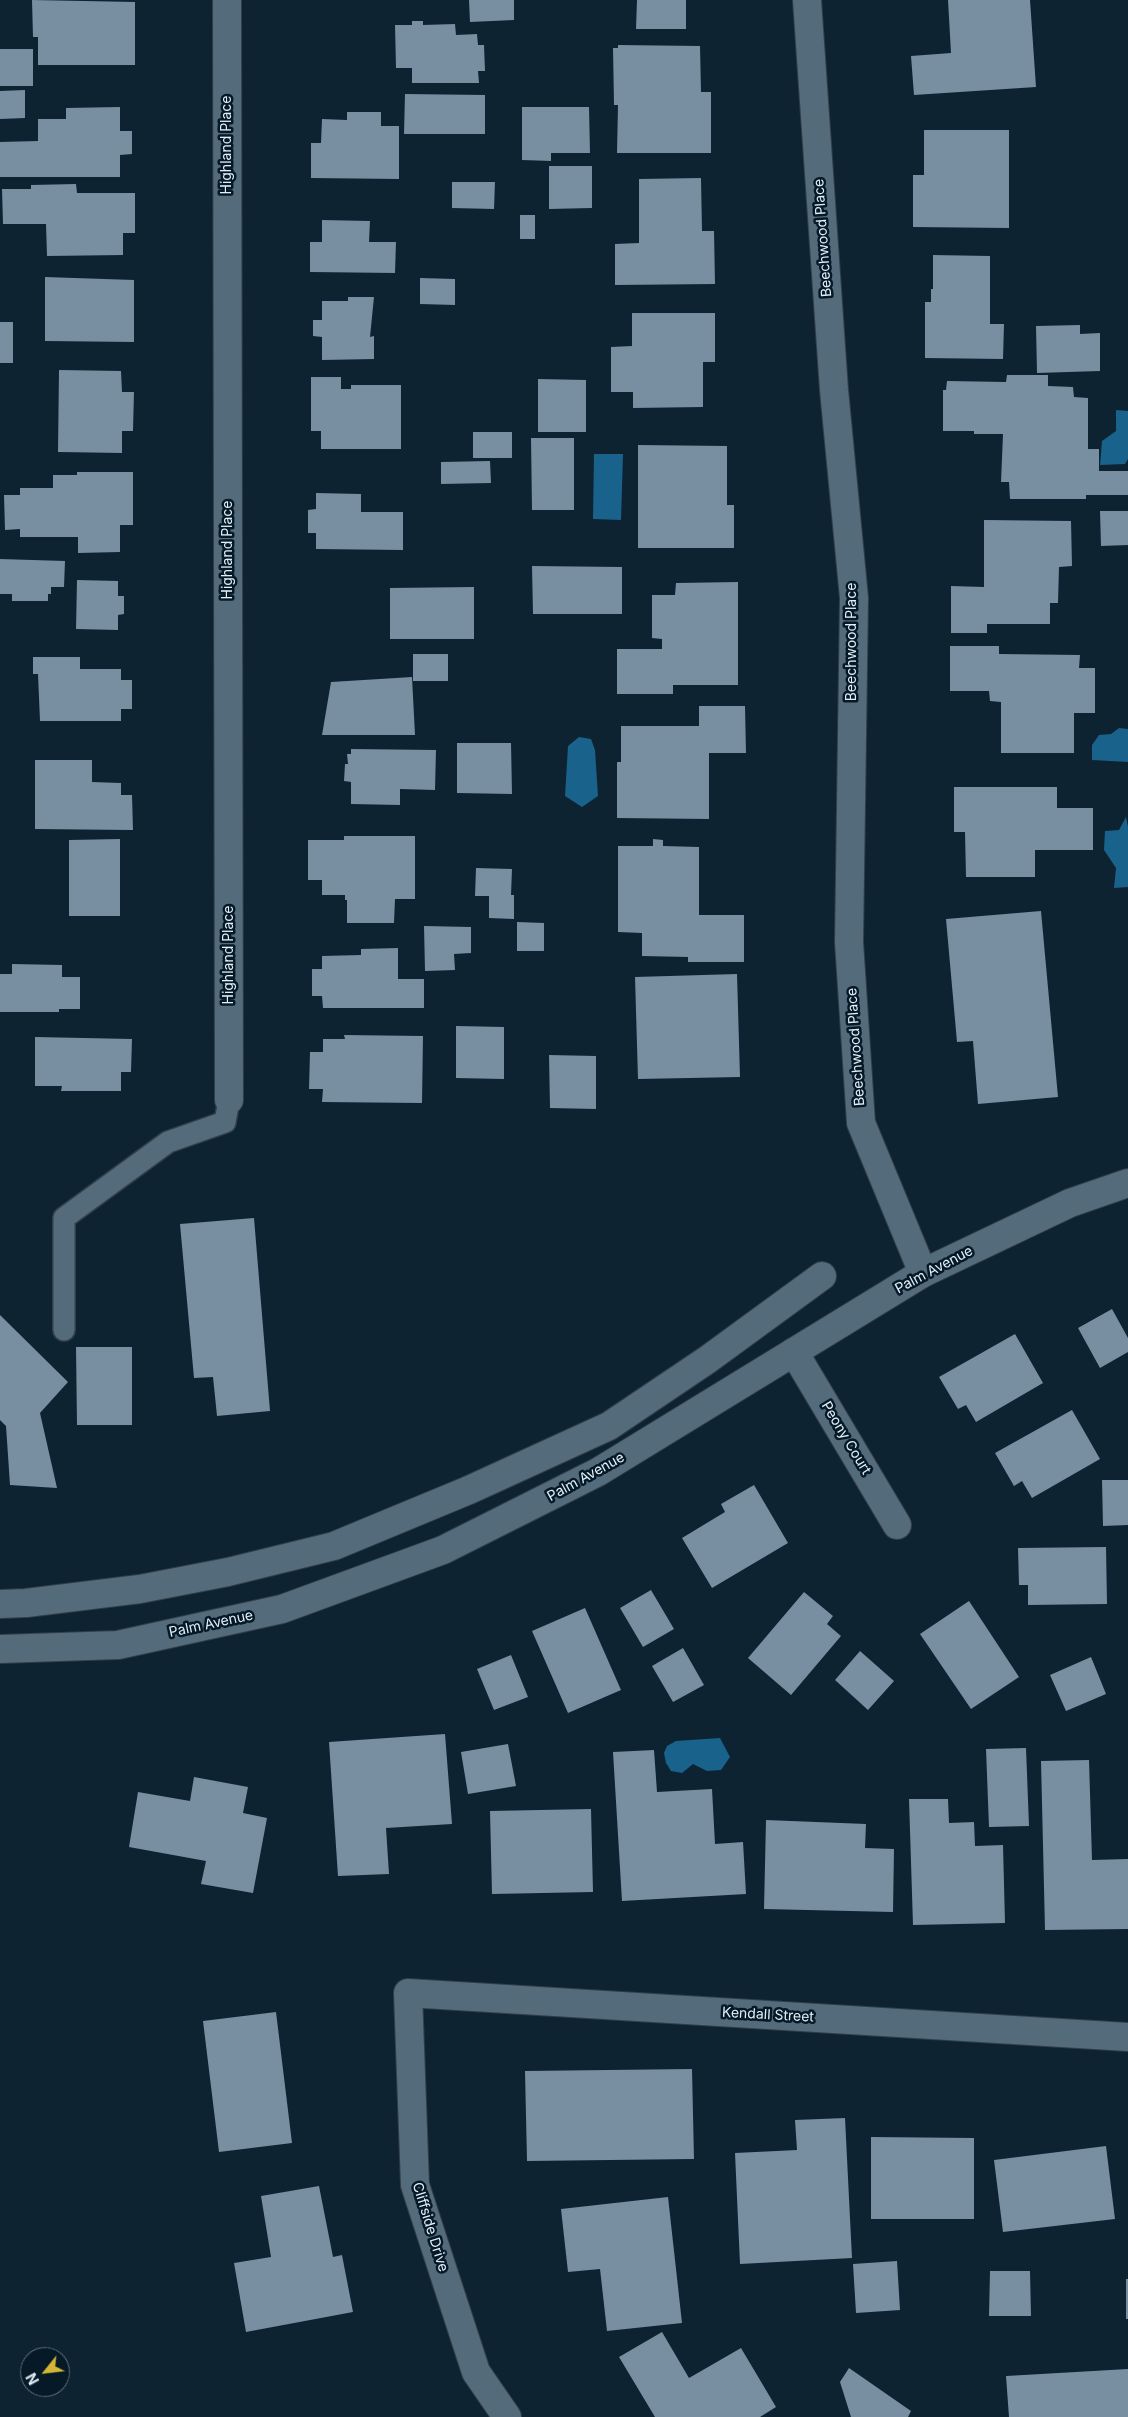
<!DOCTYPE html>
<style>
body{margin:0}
#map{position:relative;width:1128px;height:2417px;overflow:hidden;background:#0e2331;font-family:Inter,sans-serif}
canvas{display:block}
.north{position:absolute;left:20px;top:2347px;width:50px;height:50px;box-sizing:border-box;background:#051927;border:1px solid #5d6f7b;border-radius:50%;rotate:241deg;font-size:14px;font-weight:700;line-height:20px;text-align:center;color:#e2eff9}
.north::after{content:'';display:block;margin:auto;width:18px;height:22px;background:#d4b635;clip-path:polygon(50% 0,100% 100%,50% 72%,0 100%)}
</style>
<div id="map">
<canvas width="1128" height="2417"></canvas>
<div class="north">N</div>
</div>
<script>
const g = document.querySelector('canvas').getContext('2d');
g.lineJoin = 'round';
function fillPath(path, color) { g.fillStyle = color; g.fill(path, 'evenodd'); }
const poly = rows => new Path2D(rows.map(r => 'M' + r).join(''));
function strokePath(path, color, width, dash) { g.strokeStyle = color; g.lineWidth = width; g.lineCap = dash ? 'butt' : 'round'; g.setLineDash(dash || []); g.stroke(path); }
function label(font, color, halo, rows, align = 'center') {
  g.font = font + ' Inter,sans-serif'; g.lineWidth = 5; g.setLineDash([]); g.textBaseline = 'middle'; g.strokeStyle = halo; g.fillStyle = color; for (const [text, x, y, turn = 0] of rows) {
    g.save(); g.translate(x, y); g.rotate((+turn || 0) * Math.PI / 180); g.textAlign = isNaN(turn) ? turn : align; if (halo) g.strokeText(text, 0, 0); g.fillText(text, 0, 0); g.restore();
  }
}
fillPath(poly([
 [1116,410,1128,411,1128,459,1125,464,1100,465,1102,441,1116,431],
 [594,454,623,454,621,520,593,519],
 [1119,728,1128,729,1128,762,1092,760,1092,745,1099,735,1111,734],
 [579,737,591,739,595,750,598,796,582,807,565,796,568,746],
 [1126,817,1128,827,1128,887,1114,888,1116,868,1104,850,1105,831,1119,830],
 [720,1738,730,1757,721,1770,707,1771,693,1764,682,1773,671,1771,666,1763,664,1753,667,1746,676,1741]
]), '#19628c');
fillPath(poly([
 [32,0,135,2,135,65,38,65,38,37,33,37],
 [469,0,514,0,514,20,470,22],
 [637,0,686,0,686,29,636,29],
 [948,0,1030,0,1036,87,914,95,911,56,951,53],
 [412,21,423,21,423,25,455,24,456,35,477,34,478,45,484,45,485,71,478,71,479,83,412,83,412,68,396,68,395,25,412,25],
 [618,45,700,46,701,92,711,92,711,153,617,153,618,105,614,105,613,48,618,48],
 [0,49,33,49,33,86,0,86],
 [25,90,25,118,0,119,0,91],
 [405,94,485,95,485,134,404,134],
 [120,107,120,131,132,131,132,154,120,155,120,177,0,177,0,142,38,141,38,119,66,119,66,108],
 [522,107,589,107,590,153,551,153,551,161,522,160],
 [347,112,381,112,381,126,399,126,399,179,311,178,311,143,321,143,322,119,347,120],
 [924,130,1009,130,1009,228,913,227,913,175,924,175],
 [549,166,592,166,592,208,549,209],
 [701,178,702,231,714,231,715,284,615,285,615,244,639,243,639,179],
 [452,182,495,182,494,209,452,208],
 [76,184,77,193,135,193,135,233,123,233,123,255,47,256,46,224,3,224,2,189,31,189,31,185],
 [520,215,535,215,535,239,520,239],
 [322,220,370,221,369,242,396,242,395,273,310,272,310,242,322,242],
 [933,255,990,256,990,324,1004,324,1003,359,925,358,925,302,931,302,931,289,933,289],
 [45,277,134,280,134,342,45,341],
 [420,278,455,279,455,305,420,304],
 [348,297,374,297,370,337,374,336,374,359,322,360,322,337,313,336,313,320,322,320,322,301,348,301],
 [632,313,715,313,715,362,703,362,703,407,633,408,633,392,611,392,611,347,632,346],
 [0,322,13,322,13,363,0,363],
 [1080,325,1080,334,1100,333,1100,371,1037,373,1036,326],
 [59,370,121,371,122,392,134,392,133,431,122,431,122,453,58,452],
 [1007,375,1048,375,1048,386,1073,387,1074,397,1088,398,1088,449,1099,449,1099,471,1128,471,1128,495,1086,495,1086,499,1010,499,1009,482,1001,482,1003,434,974,434,974,431,943,431,943,390,946,390,947,381,1006,382],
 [311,377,341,377,341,389,351,389,351,385,401,385,401,449,321,449,321,431,311,431],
 [538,379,586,380,586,432,538,432],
 [473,432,512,432,512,458,473,458],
 [531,438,574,438,574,510,532,510],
 [638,445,727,446,727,505,734,505,734,548,638,548],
 [490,461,491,483,441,484,441,462],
 [77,472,133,472,133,525,120,525,120,552,78,553,78,537,20,537,20,529,5,530,4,495,20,495,20,488,53,488,53,475,77,475],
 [316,493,361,494,361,512,403,512,403,550,316,549,316,533,308,533,308,510,316,509],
 [1100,511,1128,511,1128,545,1101,546],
 [984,520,1071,521,1072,566,1059,567,1058,603,1050,603,1050,624,987,624,987,633,951,633,951,586,984,587],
 [0,559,65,561,64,587,51,587,51,594,48,594,48,601,12,601,12,594,0,594],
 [532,566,622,567,622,614,533,614],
 [77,580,118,581,118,596,124,596,124,614,118,615,118,630,76,629],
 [738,582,738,685,673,685,673,694,617,694,617,649,662,649,662,639,652,638,652,595,675,595,676,583],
 [474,587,474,639,390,639,390,588],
 [950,646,999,646,999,654,1080,655,1079,668,1095,668,1095,713,1074,713,1074,753,1001,753,1001,702,990,701,989,691,950,691],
 [413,654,448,654,448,681,413,681],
 [33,657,80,657,80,669,121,669,121,680,132,680,132,709,121,709,121,721,40,721,38,674,33,674],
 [412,677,415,735,322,735,331,682],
 [699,706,745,706,746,753,709,753,709,819,617,818,617,762,621,762,621,726,699,726],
 [457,743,511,743,512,794,457,793],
 [351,749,436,750,435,790,400,789,400,805,351,804,351,782,344,781,345,764,348,764,347,754,351,754],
 [35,760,92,760,92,782,121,783,121,795,132,795,133,830,35,829],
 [954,787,1057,787,1057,808,1093,808,1093,850,1035,850,1035,877,966,877,965,832,954,832],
 [344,836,415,836,415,899,395,899,394,923,347,923,347,900,345,900,345,895,322,895,322,880,308,880,308,840,344,840],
 [120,839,120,916,69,916,69,840],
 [653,839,663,840,663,846,699,847,699,915,744,915,744,962,688,962,688,957,642,956,642,933,618,932,618,846,653,846],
 [476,868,512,869,511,895,514,895,514,919,489,918,489,896,475,896],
 [1041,911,1058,1097,978,1104,973,1041,957,1042,946,919],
 [517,922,544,923,544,951,517,951],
 [424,926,471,927,471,953,454,954,455,970,425,971],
 [398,948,398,979,424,979,424,1008,323,1008,322,996,312,996,312,969,322,969,322,956,361,955,361,949],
 [12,964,62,965,62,977,80,977,80,1009,59,1009,59,1012,0,1012,0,974,12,974],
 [737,974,740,1077,638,1079,635,977],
 [456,1026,504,1027,504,1079,456,1078],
 [344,1035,423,1036,422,1103,322,1102,323,1089,309,1089,310,1052,323,1052,323,1039,345,1039],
 [35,1037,132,1039,131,1072,121,1072,121,1091,61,1091,62,1086,35,1086],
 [549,1055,596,1056,596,1109,550,1108],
 [254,1218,270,1411,217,1416,213,1377,194,1378,180,1224],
 [1112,1309,1128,1338,1128,1352,1100,1368,1078,1328],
 [0,1315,68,1382,40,1413,57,1488,10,1485,6,1426,0,1420],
 [1015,1334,1043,1383,976,1422,966,1405,958,1409,939,1377],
 [76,1347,132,1347,132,1425,77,1425],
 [1072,1410,1100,1459,1032,1498,1022,1481,1014,1486,995,1453],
 [1102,1480,1128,1480,1128,1525,1103,1526],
 [754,1485,788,1543,712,1588,682,1538,725,1512,721,1504],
 [1106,1547,1107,1604,1028,1605,1028,1585,1019,1585,1018,1548],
 [651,1590,674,1629,643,1647,620,1608],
 [804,1592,833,1616,827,1624,841,1636,791,1695,748,1658],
 [969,1601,1019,1677,971,1709,920,1634],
 [585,1608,621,1690,568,1713,532,1631],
 [683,1648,704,1685,673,1702,652,1666],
 [860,1651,894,1681,868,1710,835,1680],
 [511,1655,528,1697,494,1710,477,1669],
 [1091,1657,1106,1694,1066,1711,1050,1675],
 [445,1734,452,1824,386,1828,389,1874,338,1876,329,1742],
 [508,1744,516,1786,468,1794,461,1752],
 [1026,1748,1029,1826,989,1827,986,1749],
 [654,1750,657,1792,712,1789,715,1844,743,1842,746,1894,622,1901,613,1752],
 [1089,1760,1092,1860,1128,1859,1128,1929,1045,1930,1041,1761],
 [194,1777,248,1787,243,1813,267,1818,253,1893,201,1884,206,1861,129,1847,138,1792,190,1801],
 [909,1799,948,1799,949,1823,974,1822,975,1846,1003,1845,1005,1923,913,1925],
 [591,1809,593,1892,492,1894,490,1811],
 [766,1820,866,1824,865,1848,894,1849,893,1912,764,1909],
 [276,2012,292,2143,219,2152,203,2021],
 [692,2069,694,2159,527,2161,525,2071],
 [845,2118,852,2258,740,2264,735,2153,797,2150,795,2120],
 [871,2137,974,2138,974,2219,871,2219],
 [1106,2146,1115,2219,1003,2232,994,2160],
 [319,2186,333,2257,342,2255,353,2312,246,2332,234,2263,271,2257,261,2196],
 [668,2197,682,2323,607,2331,600,2269,568,2272,561,2209],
 [897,2261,900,2310,856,2313,853,2264],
 [990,2271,1030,2271,1031,2316,989,2316],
 [1126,2279,1128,2279,1128,2319,1126,2319],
 [662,2332,689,2378,741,2348,776,2407,760,2417,655,2417,619,2357],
 [849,2368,911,2411,908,2417,851,2417,840,2382],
 [1128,2369,1128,2417,1009,2417,1006,2376]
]), '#778fa1');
const service = poly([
 [64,1330,64,1218,168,1142,225,1122,229,1100]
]);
const pedestrian = poly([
 [0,1604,26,1603,140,1589,228,1572,334,1546,469,1490,609,1426,707,1360,822,1276]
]);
const minor = poly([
 [227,0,229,1100],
 [807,0,834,390,854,598,849,942,861,1123,923,1273],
 [794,1352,897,1525],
 [507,2417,476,2372,415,2185,408,1993,1128,2037]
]);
const tertiary = poly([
 [0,1649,118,1645,282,1609,443,1550,598,1472,923,1273,1070,1203,1128,1183]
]);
strokePath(service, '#323e4a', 24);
strokePath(pedestrian, '#323e4a', 30);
strokePath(minor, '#323e4a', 30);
strokePath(tertiary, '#323e4a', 30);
strokePath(service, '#546b7c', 21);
strokePath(pedestrian, '#546b7c', 28);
strokePath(minor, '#546b7c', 28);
strokePath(tertiary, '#546b7c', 28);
label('14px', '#e2eff9', '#051927', [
 ["Highland Place",227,145,-90],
 ["Beechwood Place",823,238,-94],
 ["Highland Place",228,550,-90],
 ["Beechwood Place",852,642,-90],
 ["Highland Place",229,955,-90],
 ["Beechwood Place",856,1047,-94],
 ["Palm Avenue",934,1270,-28],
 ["Peony Court",846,1438,59],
 ["Palm Avenue",586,1477,-29],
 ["Palm Avenue",211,1624,-12],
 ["Kendall Street",768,2015,3],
 ["Cliffside Drive",430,2227,73]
]);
</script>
